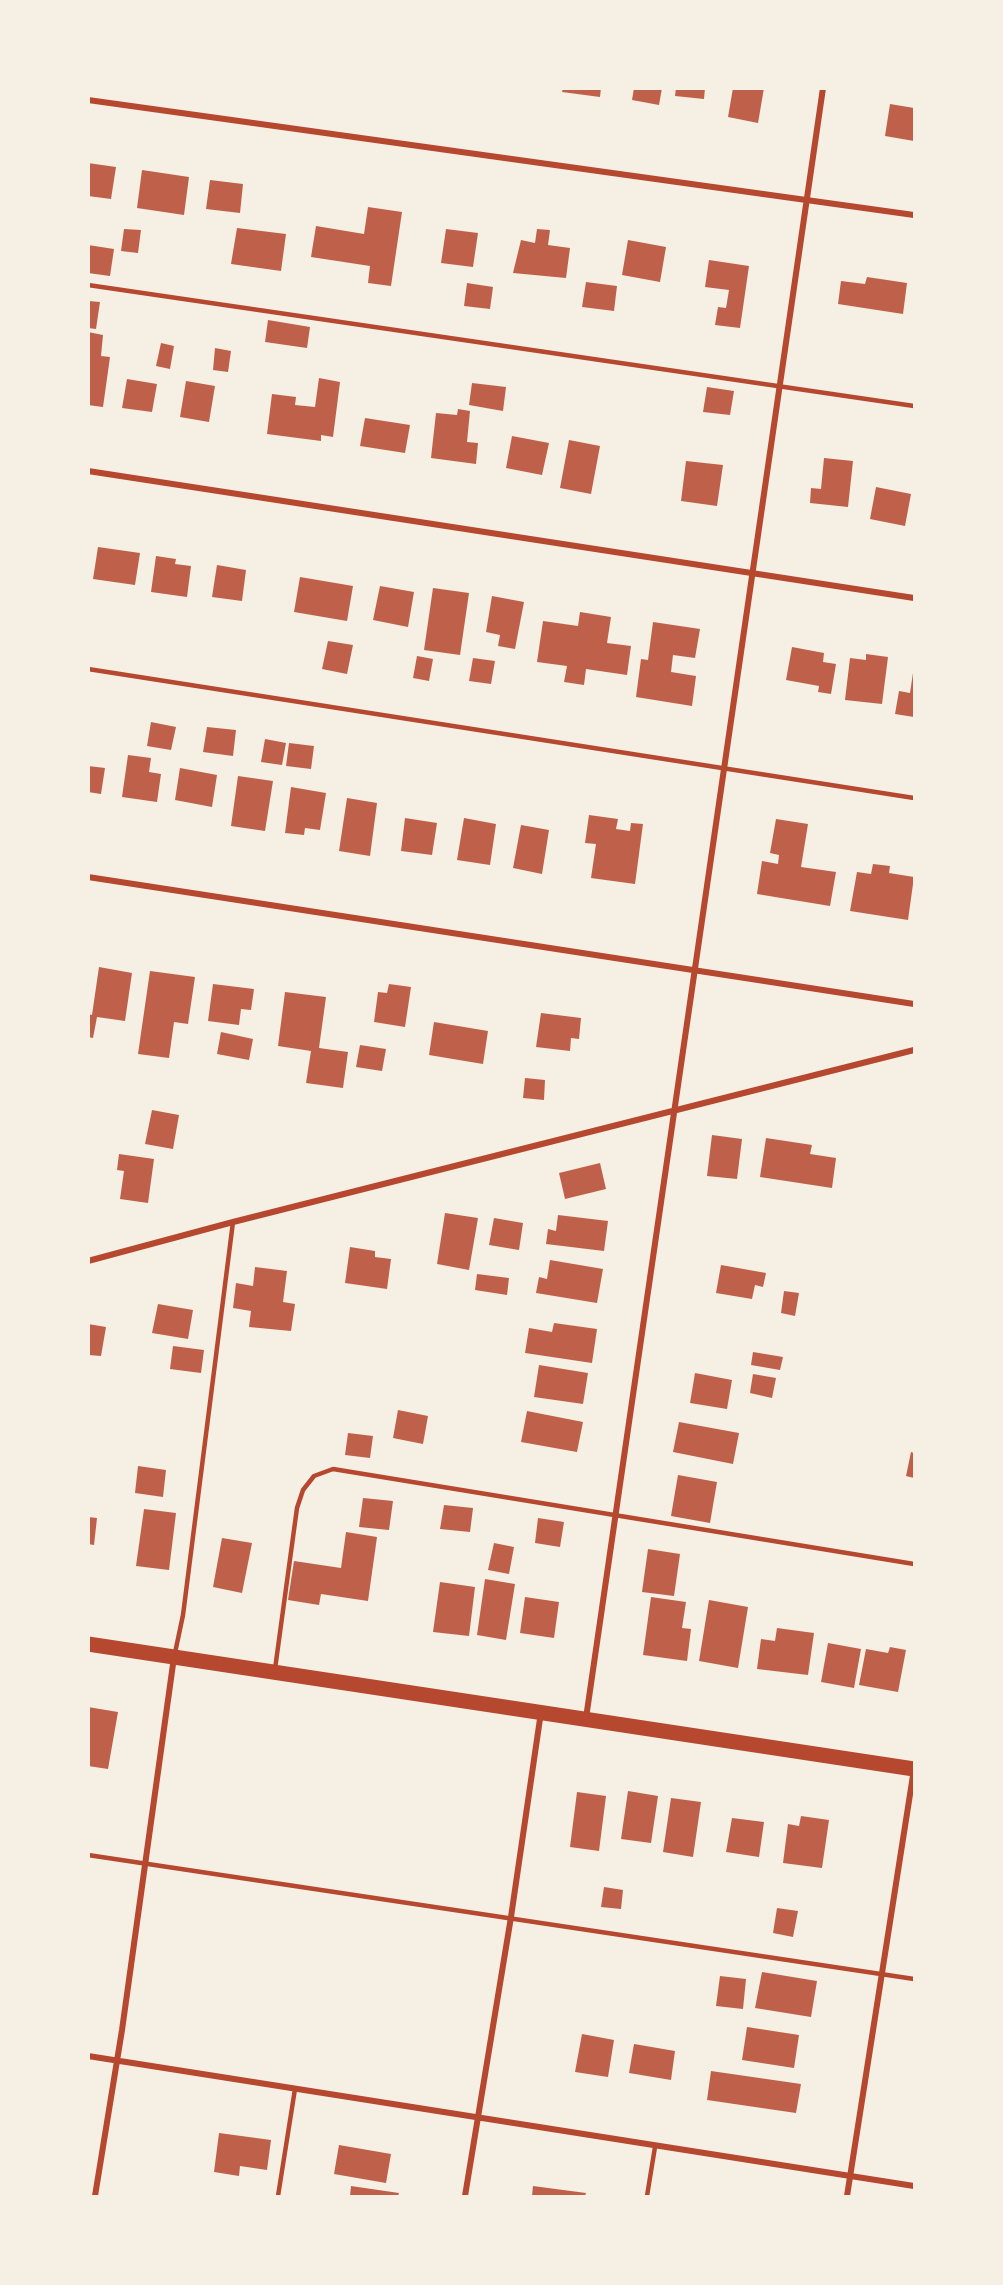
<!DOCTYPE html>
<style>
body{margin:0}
#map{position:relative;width:1003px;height:2285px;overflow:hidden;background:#f6efe4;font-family:"Roboto Serif",serif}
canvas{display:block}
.frame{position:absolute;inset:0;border:90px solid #f6efe4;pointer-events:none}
</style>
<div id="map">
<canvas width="1003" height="2285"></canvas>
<div class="frame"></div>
</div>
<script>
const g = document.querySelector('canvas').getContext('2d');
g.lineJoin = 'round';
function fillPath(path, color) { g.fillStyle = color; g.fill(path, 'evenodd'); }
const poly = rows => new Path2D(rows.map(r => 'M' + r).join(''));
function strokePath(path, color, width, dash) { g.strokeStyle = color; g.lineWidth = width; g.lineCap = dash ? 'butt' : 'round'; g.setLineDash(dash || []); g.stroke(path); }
fillPath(poly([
 [563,88,601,88,600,97,562,92],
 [634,88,662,88,659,105,632,100],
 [676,88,705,88,704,99,675,96],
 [733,88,764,88,758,123,728,117],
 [890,104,914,108,914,141,885,136],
 [88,163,116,167,111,199,88,196],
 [142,170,189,177,184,215,137,208],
 [210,180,243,184,240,213,206,209],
 [368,207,402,212,391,286,368,283,370,266,311,257,316,226,364,234],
 [237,228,286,234,281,271,231,264],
 [124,229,141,230,138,253,121,251],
 [446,229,478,233,473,267,441,263],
 [537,229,550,230,548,245,570,248,566,278,513,273,521,240,535,243],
 [628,240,666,247,660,282,622,275],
 [88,245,114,249,110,276,88,273],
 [709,260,749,266,740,328,715,325,718,307,726,308,729,290,705,287],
 [867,277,907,283,903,314,838,304,841,281,865,284],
 [586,282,617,286,614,311,582,307],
 [467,283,493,287,490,309,464,306],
 [88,301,100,302,96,329,88,328],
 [268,320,310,327,307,348,265,342],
 [88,332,103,335,101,356,110,357,103,407,88,405],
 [161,343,174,346,170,369,156,366],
 [215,348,231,351,228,372,213,370],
 [319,378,340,382,333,437,321,435,321,441,267,434,272,394,296,397,295,405,315,407],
 [127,379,157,384,152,412,122,408],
 [186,381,215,386,209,422,180,417],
 [472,383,506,387,503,411,469,405],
 [707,387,734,391,730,415,703,412],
 [458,409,470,411,467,442,478,443,476,464,431,458,436,413,457,415],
 [365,418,410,425,405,453,360,446],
 [512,436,549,443,542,475,506,468],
 [569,440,600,446,591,494,560,488],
 [824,458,853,461,848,507,810,503,811,488,821,489],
 [686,461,723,465,717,506,681,501],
 [876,487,911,494,905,526,870,519],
 [98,547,140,553,135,585,93,579],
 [156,556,176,559,175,564,191,566,187,597,151,592],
 [217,565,246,570,242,601,212,597],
 [300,577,353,586,347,621,294,612],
 [380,586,414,592,408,627,373,620],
 [433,588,469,593,460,655,424,650],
 [492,596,524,602,515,649,498,646,500,635,486,632],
 [580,612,611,617,607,643,631,646,627,675,586,669,584,685,564,682,567,666,537,662,543,621,578,626],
 [653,622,700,629,695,658,673,655,671,672,696,676,692,706,636,697,641,659,648,660],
 [328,641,353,645,347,674,322,669],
 [792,647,824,653,823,662,836,664,831,694,818,692,819,686,786,680],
 [866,654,888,657,882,704,845,700,850,658,866,660],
 [417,656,433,659,429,681,413,678],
 [473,658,495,661,491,684,469,681],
 [913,673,914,717,895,714,899,691,910,693],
 [151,722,176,727,171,750,147,746],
 [207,727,236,730,233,756,203,752],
 [265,739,286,743,282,765,261,762],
 [289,743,314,746,311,769,286,766],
 [128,755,151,758,149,772,161,774,157,802,122,797],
 [88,766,105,768,101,794,88,792],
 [180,768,217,775,212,807,175,800],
 [238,776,273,781,265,831,231,826],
 [291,787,326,793,320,830,305,828,304,835,285,833],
 [347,798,377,803,370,856,339,851],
 [589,815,618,819,616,829,630,831,631,823,643,824,635,884,591,878,596,844,585,843],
 [405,818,437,823,432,855,401,851],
 [464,818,496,824,490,865,457,860],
 [776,819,808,824,801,867,836,872,830,906,757,894,762,861,778,864,779,855,770,853],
 [521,825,549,830,542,874,513,868],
 [873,864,890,866,889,873,914,877,908,920,850,911,857,872,871,874],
 [99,967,132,973,125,1021,97,1017,93,1038,88,1037,88,1014,92,1015],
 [150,971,195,977,188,1024,174,1022,169,1058,138,1054],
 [213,984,254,989,251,1010,241,1009,239,1025,208,1021],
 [389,984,411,987,405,1027,374,1022,378,992,387,993],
 [285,992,326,997,319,1048,348,1052,343,1088,306,1083,311,1051,278,1046],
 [541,1013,581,1018,579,1039,571,1038,570,1051,536,1047],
 [434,1022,488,1031,483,1064,429,1055],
 [221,1032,253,1039,249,1060,217,1054],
 [360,1045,386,1049,382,1071,356,1067],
 [525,1078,545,1080,544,1100,523,1098],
 [152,1110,179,1115,173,1149,145,1144],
 [712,1135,742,1139,737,1179,707,1176],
 [766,1138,812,1145,810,1154,836,1158,832,1188,760,1177],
 [119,1154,154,1159,148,1203,120,1199,124,1171,117,1170],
 [600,1163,606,1189,565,1199,559,1173],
 [445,1213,478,1218,469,1270,437,1264],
 [558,1215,608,1221,604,1251,546,1244,548,1229,556,1231],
 [494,1218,523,1223,519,1250,489,1245],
 [350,1247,375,1251,375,1257,391,1259,387,1289,345,1283],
 [550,1260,603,1269,597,1303,536,1293,539,1277,547,1279],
 [721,1265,766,1273,763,1287,755,1285,752,1299,716,1293],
 [255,1267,287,1271,283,1302,295,1304,291,1331,249,1327,251,1311,233,1308,236,1283,253,1286],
 [477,1274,509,1278,507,1295,475,1290],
 [784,1291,799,1293,795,1316,781,1313],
 [158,1304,193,1310,188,1339,152,1333],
 [554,1323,597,1329,592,1363,525,1353,529,1328,552,1332],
 [88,1324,106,1327,101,1356,88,1355],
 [173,1346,204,1350,201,1373,170,1369],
 [753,1352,783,1357,780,1370,751,1365],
 [539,1365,588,1373,583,1404,534,1397],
 [695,1373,732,1380,727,1409,690,1403],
 [753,1374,776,1378,772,1398,750,1393],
 [398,1410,428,1416,423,1444,393,1438],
 [527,1411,583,1422,577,1452,521,1442],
 [679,1422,739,1433,733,1464,673,1452],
 [348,1433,373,1436,370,1458,345,1455],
 [911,1452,914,1453,914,1478,906,1476],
 [138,1466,166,1470,163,1497,135,1493],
 [678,1475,717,1482,710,1523,671,1516],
 [363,1498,393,1501,389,1530,359,1527],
 [444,1505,473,1508,470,1532,440,1529],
 [144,1509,176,1513,169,1570,136,1566],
 [88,1517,97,1518,94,1545,88,1544],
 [538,1518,564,1522,560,1547,535,1543],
 [346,1532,377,1537,368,1601,321,1594,319,1605,288,1600,294,1561,341,1568],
 [222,1538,252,1543,242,1593,213,1587],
 [494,1543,514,1547,509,1574,488,1570],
 [648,1549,680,1554,674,1596,642,1592],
 [485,1579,515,1584,506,1640,477,1635],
 [440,1582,475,1587,469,1636,433,1632],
 [525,1597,559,1602,554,1638,520,1633],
 [651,1597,686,1602,682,1628,691,1629,687,1661,643,1655],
 [709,1600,748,1607,738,1668,699,1661],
 [777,1628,814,1633,808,1675,757,1669,761,1639,775,1641],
 [828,1643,861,1649,854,1688,821,1682],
 [890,1647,906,1650,898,1692,859,1685,866,1649,888,1653],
 [88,1707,118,1712,108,1769,88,1766],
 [628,1791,658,1796,651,1843,621,1839],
 [577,1792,606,1796,599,1851,570,1847],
 [671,1798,701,1802,693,1857,663,1852],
 [801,1816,829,1820,822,1868,783,1863,788,1824,799,1826],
 [732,1818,764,1822,759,1857,726,1852],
 [604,1887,623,1890,621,1909,601,1907],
 [777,1908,798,1911,793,1937,773,1933],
 [762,1972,817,1981,811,2017,755,2008],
 [720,1976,746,1979,743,2009,716,2006],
 [747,2027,799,2035,794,2068,742,2060],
 [582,2034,614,2040,608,2077,575,2072],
 [634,2044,675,2051,671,2080,629,2073],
 [711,2071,801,2084,796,2113,707,2100],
 [219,2133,271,2140,267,2170,240,2166,239,2176,214,2172],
 [339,2145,391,2154,386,2183,334,2174],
 [351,2186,399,2193,398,2196,350,2196],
 [533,2186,586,2193,585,2196,532,2196]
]), '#bf614a');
strokePath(poly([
 [88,285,914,406],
 [88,669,914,798],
 [175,1653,183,1615,233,1222],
 [275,1669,297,1508,303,1490,314,1476,333,1469,914,1564],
 [88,1855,914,1979],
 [278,2196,295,2089],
 [647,2196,655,2147]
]), '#b5482f', 4.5);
strokePath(poly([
 [88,100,914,215],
 [88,471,914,598],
 [88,877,914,1004],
 [88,1261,233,1222,914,1050],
 [586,1718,823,88],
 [88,2056,914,2186],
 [95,2196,122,2030,174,1657],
 [465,2196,511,1917,541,1712],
 [847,2196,914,1769]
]), '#b5482f', 6);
strokePath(poly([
 [88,1644,914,1769]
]), '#b5482f', 15);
</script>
